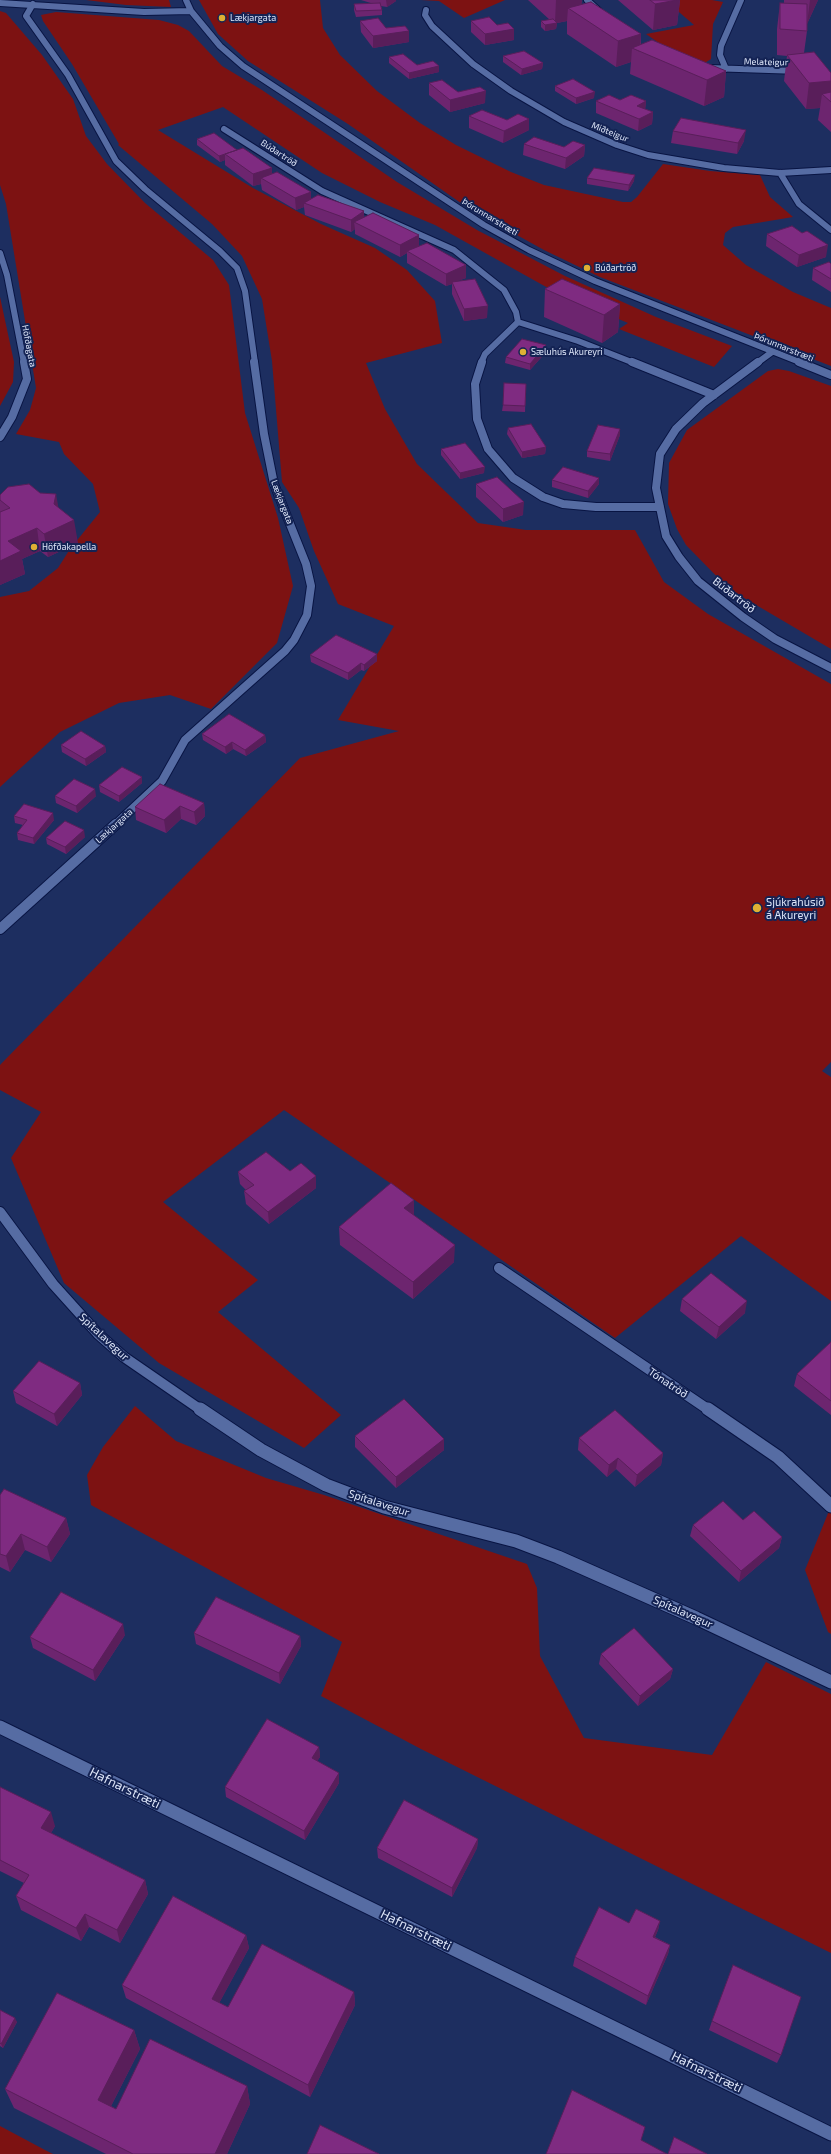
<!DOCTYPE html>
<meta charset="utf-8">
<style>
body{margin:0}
canvas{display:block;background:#1d2e60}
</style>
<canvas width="831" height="2154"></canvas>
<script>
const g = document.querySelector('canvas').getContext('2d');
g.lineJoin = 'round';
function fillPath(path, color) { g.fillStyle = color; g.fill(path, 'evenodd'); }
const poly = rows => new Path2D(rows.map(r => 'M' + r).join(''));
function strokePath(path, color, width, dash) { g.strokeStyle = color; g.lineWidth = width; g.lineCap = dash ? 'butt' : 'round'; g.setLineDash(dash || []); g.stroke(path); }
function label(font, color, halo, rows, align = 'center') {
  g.font = font + ' "Exo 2",sans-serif'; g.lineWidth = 4; g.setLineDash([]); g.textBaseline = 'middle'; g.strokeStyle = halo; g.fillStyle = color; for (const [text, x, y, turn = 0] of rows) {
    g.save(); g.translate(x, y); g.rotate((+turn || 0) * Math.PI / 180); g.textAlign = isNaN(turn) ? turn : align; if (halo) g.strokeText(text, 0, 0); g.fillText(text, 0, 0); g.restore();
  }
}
fillPath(poly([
 [86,0,169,0,171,7,126,5],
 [199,0,320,0,323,28,340,55,377,91,420,123,456,145,511,172,544,185,623,202,631,202,637,197,663,164,710,171,760,175,770,197,793,217,733,227,725,233,723,245,746,265,793,292,831,308,831,366,600,277,544,250,468,208,348,124,248,61,218,34],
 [421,0,505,0,464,18,439,1],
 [665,0,712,0,723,2,713,24,711,59,703,64,669,50,646,34,694,25],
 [0,11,6,13,42,55,73,99,86,136,107,164,145,203,213,260,229,285,245,413,278,518,293,586,277,643,211,709,170,695,119,703,60,732,0,787,0,597,29,591,58,568,70,549,100,512,93,484,64,454,59,442,16,434,30,410,36,388,6,204,0,185],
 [56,12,159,20,178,25,189,31,222,66,262,90,397,182,477,230,565,276,656,317,732,346,714,367,619,329,628,323,557,293,435,225,380,202,322,173,223,107,158,130,253,188,321,224,375,248,407,270,435,301,442,343,366,363,385,409,417,464,478,523,526,530,635,530,664,582,708,614,831,684,831,1062,822,1071,831,1077,831,1301,741,1236,615,1338,284,1110,163,1202,258,1280,218,1312,341,1415,304,1448,159,1363,64,1283,11,1158,41,1112,0,1090,0,1065,300,758,399,731,338,720,394,626,338,604,314,551,299,508,282,482,272,361,262,299,242,256,212,224,118,145,119,144,72,64,43,21,41,15],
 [0,297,14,362,13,382,0,406],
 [778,369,789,371,831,386,831,649,729,589,686,545,677,529,668,504,669,463,687,430,768,371],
 [135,1406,176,1441,266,1478,324,1495,527,1564,537,1588,540,1656,584,1738,712,1755,766,1662,831,1694,831,1953,421,1749,321,1696,342,1642,91,1505,87,1475,103,1447],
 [831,1506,831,1634,828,1632,805,1570],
 [0,2126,45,2150,53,2154,0,2154]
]), '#7d1212');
const minorFar3 = poly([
 [186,0,191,11,220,46,243,66,484,225,529,250,595,281,802,363],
 [587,0,599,11],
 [0,3,144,12,191,11],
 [33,4,26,16,68,75,116,161,145,189,220,251,237,268,245,291,255,363],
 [426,10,425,15,432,26,473,64,511,91,564,122,617,145,648,155,724,168,780,173,831,170],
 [709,68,799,71],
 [726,69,720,55,721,46,741,0],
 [224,129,322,191,454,250,504,290,516,312,518,322,485,354,481,363],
 [780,173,799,204,831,230],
 [0,253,7,275,24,363],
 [518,322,578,341,634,363],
 [757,363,772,352]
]);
const minorFar2 = poly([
 [482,362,475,384,477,419,488,449,513,478,543,497,563,504,596,507,660,507],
 [632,362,714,395],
 [758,362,703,403,676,429,660,454,656,488,666,536,679,557,698,581,743,617,775,639,831,668],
 [799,362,831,375],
 [0,437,12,417,27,379,24,362],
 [115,825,162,781,185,740,285,651,294,640,307,615,311,586,306,564,274,484,264,434,254,362]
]);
const minorFar1 = poly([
 [0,929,116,824],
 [0,1212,53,1284,98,1334,124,1357,201,1410],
 [499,1268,709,1410]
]);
const minor = poly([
 [200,1409,261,1450,326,1485,384,1507,516,1541,558,1557,696,1618,831,1682],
 [708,1409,778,1457,831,1506],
 [0,1727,831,2134]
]);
strokePath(minorFar3, '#081443', 8);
strokePath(minorFar2, '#081443', 10);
strokePath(minorFar1, '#081443', 12);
strokePath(minor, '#081443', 15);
strokePath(minorFar3, '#566ca3', 6);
strokePath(minorFar2, '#566ca3', 8);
strokePath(minorFar1, '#566ca3', 10);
strokePath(minor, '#566ca3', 13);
fillPath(poly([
 [361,0,396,0,396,1,387,7,381,6,382,10,382,15,356,17,354,10,354,4,374,4],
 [528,0,582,0,581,5,641,34,641,44,726,71,724,97,704,106,630,74,631,62,616,67,567,34,567,21,557,23,556,29,545,31,541,27,541,21,550,20],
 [618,0,680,0,677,25,653,30],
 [784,0,818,0,807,24,807,31,804,53,831,73,831,132,818,120,820,108,806,109,784,81,787,56,777,55,777,29,780,3,784,3],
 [360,21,386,28,409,42,373,48,361,32],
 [471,21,514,40,485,45,471,32],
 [503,56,543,63,542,69,521,75,503,62],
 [389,57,417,65,439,72,409,79,389,63],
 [429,83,458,92,485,103,450,112,429,95],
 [555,86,594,98,576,104,555,91],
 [620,100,646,101,645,109,653,112,652,124,638,131,596,113,596,101],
 [469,116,507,120,529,119,529,130,503,143,469,128],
 [673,131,744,141,737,154,671,143],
 [197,139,237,150,272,168,272,174,311,192,311,199,364,211,364,217,419,246,466,265,466,278,457,281,487,318,464,321,452,294,452,284,446,286,407,263,407,253,400,257,355,234,355,229,351,232,305,215,304,207,296,210,262,190,261,184,253,186,225,165,225,160,220,162,197,145],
 [524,144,564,147,585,145,584,156,565,169,523,155],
 [587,178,634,181,628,191,587,184],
 [802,233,826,257,797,267,766,246,767,234],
 [831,264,831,292,812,280,813,268],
 [545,289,620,304,618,332,602,343,544,317],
 [546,345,546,352,530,370,505,363,506,357],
 [526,384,525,412,502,411,503,405],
 [508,428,546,447,545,454,522,458,507,434],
 [620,429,620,435,610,461,587,457,587,451],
 [441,449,484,473,460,479,441,455],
 [599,478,599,484,588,498,552,487,552,480],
 [476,484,523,515,503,522,476,497],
 [0,495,58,507,78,543,48,557,40,551,22,559,25,574,0,585],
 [377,654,377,661,364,671,361,670,348,680,311,662,310,655],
 [202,734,265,735,266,742,246,756,233,749,226,754,203,740],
 [61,745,105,746,106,752,86,766,62,752],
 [142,783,119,802,100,792,99,785],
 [55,796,96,796,77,813,56,803],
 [204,803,205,816,196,825,181,819,166,833,136,820,135,807],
 [14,816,54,820,34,844,18,840,17,833,23,825,15,823],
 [85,837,66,854,47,844,46,838],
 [290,1171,316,1188,269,1224,246,1204,244,1191,246,1190,240,1184,238,1172],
 [414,1200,414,1216,454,1262,413,1299,340,1245,339,1227],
 [682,1299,745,1313,716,1339,680,1311],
 [831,1342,831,1415,794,1386,797,1374],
 [80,1383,82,1395,57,1426,16,1403,13,1391],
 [355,1436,444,1450,396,1488,355,1447],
 [579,1438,663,1453,661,1465,635,1487,616,1469,607,1477,578,1450],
 [0,1495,66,1518,70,1534,51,1562,25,1550,10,1572,0,1567],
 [743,1520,782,1537,779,1548,739,1582,690,1536,693,1525],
 [194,1633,300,1636,301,1646,280,1684,196,1644],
 [125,1635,95,1681,33,1648,30,1637],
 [601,1654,673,1669,670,1679,638,1706,599,1664],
 [319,1747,320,1757,317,1761,339,1783,305,1840,226,1797,225,1787],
 [0,1787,55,1826,51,1833,145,1880,148,1894,120,1943,89,1927,81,1941,21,1910,16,1896,24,1883,0,1871],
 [478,1839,477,1848,452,1897,378,1858,377,1848],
 [660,1921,658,1930,655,1937,670,1945,668,1954,646,2005,573,1966,575,1957,629,1923],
 [246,1935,249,1948,219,2003,228,2007,354,1992,355,2005,310,2097,126,1998,122,1985],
 [0,2010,17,2022,3,2048,0,2046],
 [712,2021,781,2055,777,2063,709,2030],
 [134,2030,140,2049,111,2106,116,2109,247,2086,250,2104,227,2154,106,2154,14,2108,5,2089]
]), '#6d256f');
fillPath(poly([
 [386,0,396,0,396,1,387,7],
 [556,0,582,0,581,16,568,8,567,21,557,23,556,29,545,31,545,25,555,23],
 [677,0,680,0,677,25,653,30,655,4],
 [810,0,818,0,807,24],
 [514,29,514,40,485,45,485,34],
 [409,31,409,42,373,48,373,36],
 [641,34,640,52,632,48,631,62,616,67,618,41],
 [543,63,542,69,521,75,522,69],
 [439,66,439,72,409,79,409,73],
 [726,71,724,97,704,106,707,80],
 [831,81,831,102,822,94,820,108,806,109,809,83],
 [486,91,485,103,450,112,450,100],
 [595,92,594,98,576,104,576,98],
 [646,101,645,113,637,106],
 [653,112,652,124,638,131,639,119],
 [529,119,529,130,503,143,504,131],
 [746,130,744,141,737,154,738,143],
 [585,145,584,156,565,169,566,158],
 [225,154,225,160,220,162,219,156],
 [272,168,272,180,261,178,261,184,253,186,253,174],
 [635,175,634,181,628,191,629,185],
 [311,192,311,204,304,203,304,207,296,210,295,198],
 [364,211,364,223,354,222,355,229,351,232,351,220],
 [419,235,419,247,407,251,407,253,400,257,400,245],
 [828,245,826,257,797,267,799,255],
 [466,265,466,278,453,283,452,282,452,284,446,286,446,274],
 [620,304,618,332,602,343,604,315],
 [488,306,487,318,464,321,464,309],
 [546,345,546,352,530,370,530,364],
 [620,429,620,435,610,461,610,454],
 [546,447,545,454,522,458,522,452],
 [485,467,484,473,460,479,460,473],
 [599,478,599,484,588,498,588,491],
 [56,494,60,516,54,504],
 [524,502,523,515,503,522,503,509],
 [74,520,78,543,48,557,44,534],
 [37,528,40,551,22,559,25,574,0,585,0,561,8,541],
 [377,654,377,661,364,671,364,665],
 [361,663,361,670,348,680,348,673],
 [265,735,266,742,246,756,245,750],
 [232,742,233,749,226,754,225,747],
 [105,746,106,752,86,766,85,759],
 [142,777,142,783,119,802,119,796],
 [95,789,96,796,77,813,76,806],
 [204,803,205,816,196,825,194,812],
 [180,806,181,819,166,833,164,820],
 [53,813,54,820,34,844,33,838],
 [84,830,85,837,66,854,65,847],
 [316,1176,316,1188,269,1224,268,1212],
 [414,1200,414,1217,404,1208],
 [455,1245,454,1262,413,1299,413,1282],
 [747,1301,745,1313,716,1339,719,1327],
 [80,1383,82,1395,57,1426,54,1414],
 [444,1439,444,1450,396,1488,396,1477],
 [663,1453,661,1465,635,1487,637,1475],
 [618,1458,616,1469,607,1477,609,1465],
 [66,1518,70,1534,51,1562,47,1547],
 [21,1534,25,1550,10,1572,6,1556],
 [782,1537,779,1548,739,1582,741,1571],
 [123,1624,125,1635,95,1681,93,1670],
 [300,1636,301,1646,280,1684,279,1673],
 [673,1669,670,1679,638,1706,640,1696],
 [319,1747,320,1757,313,1768,312,1758],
 [339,1773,339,1783,305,1840,304,1831],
 [51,1812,55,1826,46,1842,41,1828],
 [478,1839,477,1848,452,1897,452,1888],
 [145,1880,148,1894,120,1943,117,1930],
 [85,1914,89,1927,81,1941,76,1928],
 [660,1921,658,1930,651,1946,653,1937],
 [246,1935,249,1948,215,2011,212,1999],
 [670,1945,668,1954,646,2005,648,1996],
 [354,1992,355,2005,310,2097,308,2085],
 [15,2018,17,2022,3,2048,1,2044],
 [134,2030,140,2049,105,2118,98,2100],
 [247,2086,250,2104,227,2154,215,2154]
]), '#591e5a');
const building = poly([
 [650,0,677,0,655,4,650,0],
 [591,2,641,34,618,41,568,8,591,2],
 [380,3,382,10,356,11,354,4,380,3],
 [780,3,807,4,807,31,780,29,780,3],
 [489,17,497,25,508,23,514,29,485,34,471,21,489,17],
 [378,18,386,28,405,26,409,31,373,36,360,21,378,18],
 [553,19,557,23,545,25,541,21,553,19],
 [652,40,726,71,707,80,632,48,652,40],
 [524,51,543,63,522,69,503,56,524,51],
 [814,52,831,73,831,81,809,83,787,55,814,52],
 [403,54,417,65,433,61,439,66,409,73,389,57,403,54],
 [573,79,595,92,576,98,555,86,573,79],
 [442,80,458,92,480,87,486,91,450,100,429,83,442,80],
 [831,92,831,102,822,94,831,92],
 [609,95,620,100,631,95,646,101,637,106,653,112,639,119,596,101,609,95],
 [482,110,507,120,518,114,529,119,504,131,469,116,482,110],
 [681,118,746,130,738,143,673,131,681,118],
 [214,133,237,150,219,156,197,139,214,133],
 [534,137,564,147,573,141,585,145,566,158,524,144,534,137],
 [243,148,272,168,253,174,225,154,243,148],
 [594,168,635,175,629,185,587,178,594,168],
 [277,172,311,192,295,198,261,178,277,172],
 [318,195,364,211,351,220,304,203,318,195],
 [373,213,419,235,400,245,354,222,373,213],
 [792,226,802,233,807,231,828,245,799,255,767,234,792,226],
 [427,243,466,265,446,274,407,251,427,243],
 [829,262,831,264,831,279,813,268,829,262],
 [475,279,488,306,464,309,452,282,475,279],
 [562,279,620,304,604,315,545,289,562,279],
 [522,339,546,345,530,364,506,357,522,339],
 [504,383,526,384,525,406,503,405,504,383],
 [531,424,546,447,522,452,508,428,531,424],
 [598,425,620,429,610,454,587,451,598,425],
 [465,443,485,467,460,473,441,449,465,443],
 [563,467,599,478,588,491,552,480,563,467],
 [497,477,524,502,503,509,476,484,497,477],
 [29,484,40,493,56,494,54,504,74,520,44,534,37,528,8,541,21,551,0,561,0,512,10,508,0,500,0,495,8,487,29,484],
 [336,635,377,654,364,665,361,663,348,673,310,655,336,635],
 [229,714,265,735,245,750,232,742,225,747,202,734,229,714],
 [81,731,105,746,85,759,61,745,81,731],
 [122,767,142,777,119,796,99,785,122,767],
 [74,779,95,789,76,806,55,796,74,779],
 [160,784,204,803,194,812,180,806,164,820,135,807,160,784],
 [24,804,53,813,33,838,17,833,27,820,14,816,24,804],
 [65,821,84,830,65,847,46,838,65,821],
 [266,1152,290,1171,301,1163,316,1176,268,1212,244,1191,254,1185,238,1172,266,1152],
 [391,1183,414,1200,404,1208,455,1245,413,1282,339,1227,391,1183],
 [711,1273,747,1301,719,1327,682,1299,711,1273],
 [831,1342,831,1401,797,1374,831,1342],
 [39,1361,80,1383,54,1414,13,1391,39,1361],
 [404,1399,444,1439,396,1477,355,1436,404,1399],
 [615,1410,663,1453,637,1475,618,1458,609,1465,579,1438,615,1410],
 [4,1489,66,1518,47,1547,21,1534,6,1556,0,1554,0,1495,4,1489],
 [723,1501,743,1520,754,1511,782,1537,741,1571,693,1525,723,1501],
 [61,1592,123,1624,93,1670,30,1637,61,1592],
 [216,1597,300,1636,279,1673,194,1633,216,1597],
 [634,1628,673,1669,640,1696,601,1654,634,1628],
 [267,1719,319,1747,312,1758,339,1773,304,1831,225,1787,267,1719],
 [0,1787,51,1812,41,1828,145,1880,117,1930,85,1914,76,1928,16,1896,29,1875,0,1860,0,1787],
 [404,1800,478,1839,452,1888,377,1848,404,1800],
 [173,1896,246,1935,212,1999,228,2007,262,1944,354,1992,308,2085,122,1985,173,1896],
 [599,1907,629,1923,636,1909,660,1921,653,1937,670,1945,648,1996,575,1957,599,1907],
 [733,1965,801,1997,781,2055,712,2021,733,1965],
 [57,1993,134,2030,98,2100,116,2109,150,2039,247,2086,215,2154,133,2154,5,2089,57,1993],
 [0,2010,15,2018,1,2044,0,2043,0,2010],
 [572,2090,645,2127,641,2140,667,2154,546,2154,572,2090],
 [320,2125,379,2154,307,2154,320,2125],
 [674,2137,707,2154,668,2154,674,2137]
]);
fillPath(building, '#7f2b81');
strokePath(building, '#591e5a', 1);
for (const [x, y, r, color] of [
 [222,18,4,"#dfb034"],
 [587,268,4,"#dfb034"],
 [523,352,4,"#dfb034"],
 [34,547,4,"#dfb034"],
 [757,908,5,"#dfb034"]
]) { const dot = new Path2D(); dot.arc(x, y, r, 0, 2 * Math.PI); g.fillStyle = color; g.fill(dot); strokePath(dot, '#142354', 1.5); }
label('9px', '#dee6f9', '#142354', [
 ["Lækjargata",230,18],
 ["Búðartröð",595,268],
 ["Sæluhús Akureyri",531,352],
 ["Höfðakapella",42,547]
], 'left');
label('9px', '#dee6f9', '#142354', [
 ["Melateigur",766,62,1],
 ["Miðteigur",610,132,22],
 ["Búðartröð",279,153,33],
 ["Þórunnarstræti",490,217,31],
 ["Höfðagata",29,346,79],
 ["Þórunnarstræti",784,347,22],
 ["Lækjargata",282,502,69],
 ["Lækjargata",114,826,-42]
]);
label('11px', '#dee6f9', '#142354', [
 ["Búðartröð",734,595,38],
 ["Spítalavegur",104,1337,43],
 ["Tónatröð",668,1383,34],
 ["Spítalavegur",379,1503,18],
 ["Spítalavegur",683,1612,24]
]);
label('11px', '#dee6f9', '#142354', [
 ["Sjúkrahúsið",766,902],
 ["á Akureyri",766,915]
], 'left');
label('13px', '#dee6f9', '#142354', [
 ["Hafnarstræti",125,1788,26],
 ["Hafnarstræti",416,1930,26],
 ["Hafnarstræti",707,2072,26]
]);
</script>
